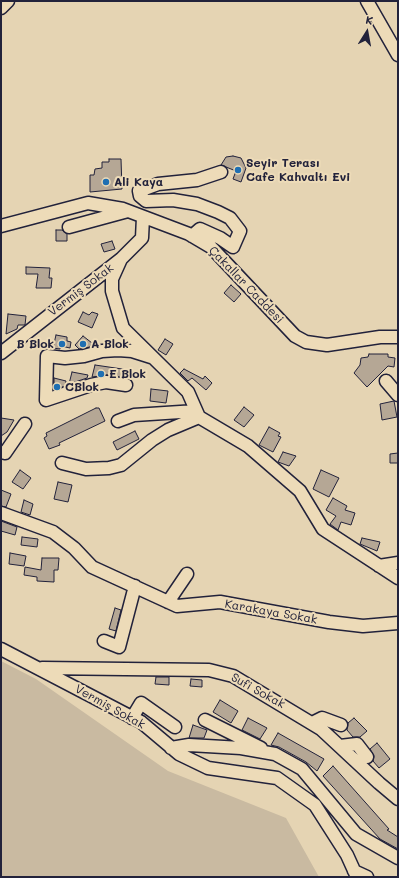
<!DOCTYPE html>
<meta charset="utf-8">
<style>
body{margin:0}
#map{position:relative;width:399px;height:878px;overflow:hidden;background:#e5d4b3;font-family:Mali,sans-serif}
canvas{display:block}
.frame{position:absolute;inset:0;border:2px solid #22223b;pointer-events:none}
.north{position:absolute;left:347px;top:12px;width:40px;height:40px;-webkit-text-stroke:3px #eddbb8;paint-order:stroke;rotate:11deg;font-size:11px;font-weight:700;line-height:16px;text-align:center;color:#22223b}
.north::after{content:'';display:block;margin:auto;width:14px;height:18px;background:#22223b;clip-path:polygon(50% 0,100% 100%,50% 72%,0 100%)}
</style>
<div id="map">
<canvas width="399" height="878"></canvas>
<div class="frame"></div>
<div class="north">K</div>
</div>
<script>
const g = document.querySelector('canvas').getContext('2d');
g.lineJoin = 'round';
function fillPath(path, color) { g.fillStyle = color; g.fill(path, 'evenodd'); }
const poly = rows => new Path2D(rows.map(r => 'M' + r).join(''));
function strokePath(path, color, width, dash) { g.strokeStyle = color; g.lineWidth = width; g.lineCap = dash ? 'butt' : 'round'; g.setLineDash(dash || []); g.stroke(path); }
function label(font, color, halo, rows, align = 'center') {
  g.font = font + ' Mali,sans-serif'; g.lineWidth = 4; g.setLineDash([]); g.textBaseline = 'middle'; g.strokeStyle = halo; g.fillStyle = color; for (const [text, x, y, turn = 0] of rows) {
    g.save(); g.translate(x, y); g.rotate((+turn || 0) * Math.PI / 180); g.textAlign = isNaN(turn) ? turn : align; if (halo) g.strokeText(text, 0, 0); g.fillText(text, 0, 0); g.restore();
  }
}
fillPath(poly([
 [1,661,36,679,168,771,286,818,319,877,1,877]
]), '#c9baa1');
const building = poly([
 [233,156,241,158,246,168,241,182,233,179,236,171,221,165,226,157,233,156],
 [109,159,121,159,122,189,90,192,90,175,94,175,95,169,102,168,102,162,109,162,109,159],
 [56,230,62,230,67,234,67,241,56,241,56,230],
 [112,241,115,249,104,252,101,244,112,241],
 [26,267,50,268,49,278,52,278,51,288,36,288,38,274,26,274,26,267],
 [231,285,241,294,234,302,224,293,231,285],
 [83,312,89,315,92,312,98,314,92,328,78,322,83,312],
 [8,314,26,316,25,325,18,325,17,329,6,334,8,314],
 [56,335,67,337,67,341,71,342,70,348,61,346,60,349,53,348,56,335],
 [83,336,92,343,90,347,79,349,75,345,83,336],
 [165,339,173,344,166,355,158,350,165,339],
 [369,354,388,354,388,357,395,358,394,367,388,366,367,387,354,373,360,365,361,358,368,357,369,354],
 [95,365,129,370,128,374,132,375,131,380,107,375,92,377,95,365],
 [184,369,203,379,205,376,212,383,206,390,192,378,188,381,180,373,184,369],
 [72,372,88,375,87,378,69,384,72,372],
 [54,378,66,381,65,386,54,390,54,378],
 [151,389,168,391,166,403,150,401,151,389],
 [394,401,397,417,382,420,380,404,394,401],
 [244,407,254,415,244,427,234,420,244,407],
 [96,408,99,408,105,421,59,443,60,445,49,449,44,438,47,436,46,433,96,408],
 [1,418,14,420,7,432,1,436,1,418],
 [269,427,280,433,278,436,281,437,273,452,259,445,269,427],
 [135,431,139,439,117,450,113,442,135,431],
 [283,452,296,456,289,466,278,462,283,452],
 [398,453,398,463,390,463,390,454,398,453],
 [20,470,31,478,23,489,12,482,20,470],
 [321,470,339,478,329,497,313,489,321,470],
 [58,482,72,485,68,502,54,499,58,482],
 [1,490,11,494,6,507,1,506,1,490],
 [333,498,347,506,345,510,355,513,351,525,341,522,338,530,330,524,336,516,326,510,333,498],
 [24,500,33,504,30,515,21,512,24,500],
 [1,521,17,527,15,535,1,531,1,521],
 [22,537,38,539,37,547,21,545,22,537],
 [362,538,380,542,377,551,360,544,362,538],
 [10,553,26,556,24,566,9,564,10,553],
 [42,558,59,558,58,570,54,570,54,582,37,581,37,577,24,575,25,567,41,570,42,558],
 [115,608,121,610,116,631,109,629,115,608],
 [156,677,169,677,169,685,155,684,156,677],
 [191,679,202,680,202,687,190,686,191,679],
 [220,700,238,711,231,723,213,712,220,700],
 [248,718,267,728,260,739,242,730,248,718],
 [354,718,367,731,360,737,353,737,347,730,348,723,354,718],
 [193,725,207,730,204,738,189,738,193,725],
 [278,733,324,759,317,771,306,762,279,747,271,745,278,733],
 [377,743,390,759,379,768,373,761,374,756,370,749,377,743],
 [333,766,389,829,387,830,398,837,398,849,380,839,323,776,333,766]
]);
fillPath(building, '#b5a795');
strokePath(building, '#22223b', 1);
const minor = poly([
 [367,1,398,55],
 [1,8,8,1],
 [1,226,88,203,123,209,189,234,211,247,295,336,306,342,327,345,380,337,398,337],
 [69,227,128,211],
 [192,236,200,229,220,238,233,247,240,231,230,218,218,212,197,204,173,200,146,201,140,196,139,191,158,184,197,180,221,172],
 [121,259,112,279,112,291,123,328,188,392,199,417,248,446,300,491,323,529,398,578],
 [1,353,121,259,142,238,143,217],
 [386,381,398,395],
 [126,385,106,382,91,385,46,400,47,356,65,358,84,356,102,351,118,350,132,351,151,357],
 [118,421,134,415,196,411],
 [1,452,5,453,25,424],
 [62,463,86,469,109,468,121,465,152,440,168,430,199,417],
 [1,513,53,532,74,548,92,567,177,606,220,602,329,622,363,626,398,623],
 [379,566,398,563],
 [168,602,187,574],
 [104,641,119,647,135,586],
 [1,649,141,722,179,754,208,768,277,778,315,805,347,855,357,877],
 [42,668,209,670,233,676,321,729,379,783,398,799],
 [132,718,141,703,175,727],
 [205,720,261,748],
 [312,723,322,718,341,725],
 [340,746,357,744,367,757],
 [171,748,189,745,241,748,275,754,302,769,356,834,398,858],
 [354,871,367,877]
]);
strokePath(minor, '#22223b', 15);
strokePath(minor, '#eddbb8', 12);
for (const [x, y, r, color] of [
 [238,170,4,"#1f6fb2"],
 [106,182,4,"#1f6fb2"],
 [62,344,4,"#1f6fb2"],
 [83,344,4,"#1f6fb2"],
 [101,374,4,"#1f6fb2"],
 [57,387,4,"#1f6fb2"]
]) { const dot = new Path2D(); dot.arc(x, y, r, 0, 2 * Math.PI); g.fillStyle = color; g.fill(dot); strokePath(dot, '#eddbb8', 1.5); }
label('bold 12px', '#22223b', '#eddbb8', [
 ["Seyir Terası",246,163],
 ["Cafe Kahvaltı Evi",246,177],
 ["Ali Kaya",114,182],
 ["B Blok",54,344,"right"],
 ["A Blok",91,344],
 ["E Blok",109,374],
 ["CBlok",65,387]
], 'left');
label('12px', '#22223b', '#eddbb8', [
 ["Çakallar Caddesi",246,285,46],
 ["Vermiş Sokak",81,290,-37],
 ["Karakaya Sokak",271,612,10],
 ["Sufi Sokak",258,691,29],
 ["Vermiş Sokak",110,707,29]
]);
</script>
